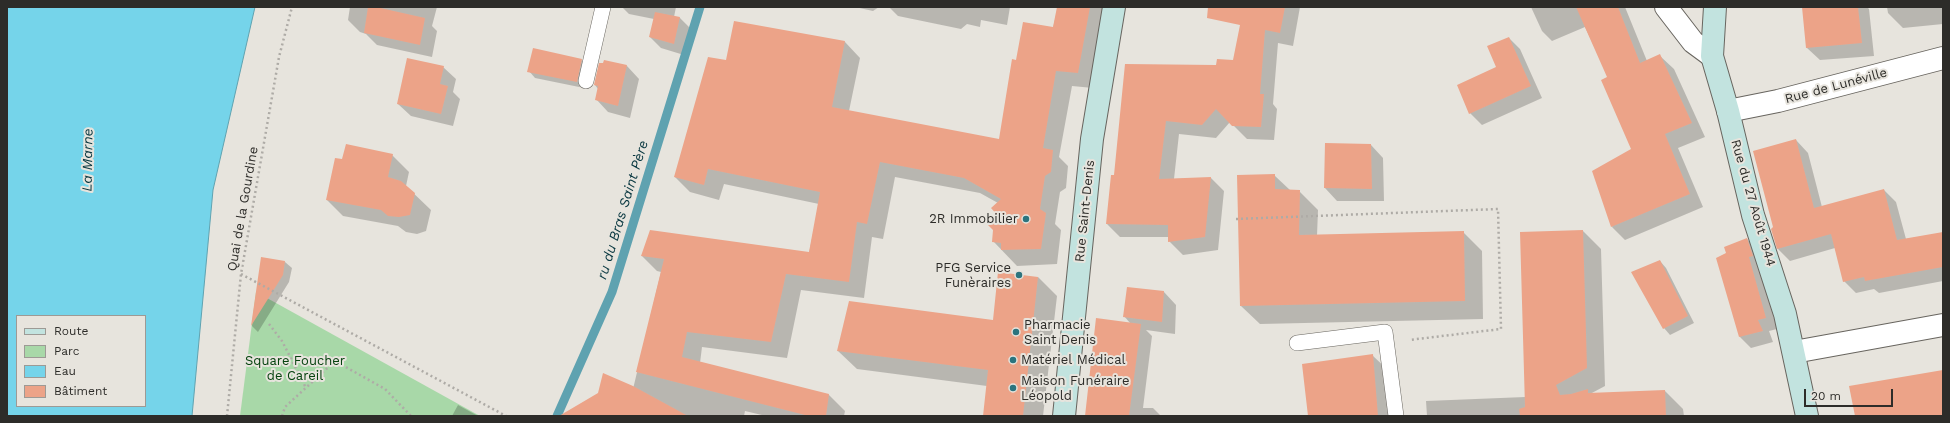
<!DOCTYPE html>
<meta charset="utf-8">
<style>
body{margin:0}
#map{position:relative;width:1950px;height:423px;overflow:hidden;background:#e7e4dd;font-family:"Work Sans",sans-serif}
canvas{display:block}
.frame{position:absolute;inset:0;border:8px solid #2d2c29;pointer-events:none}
.legend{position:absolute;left:16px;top:315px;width:130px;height:92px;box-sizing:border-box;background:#e7e4dd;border:1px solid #9d9a95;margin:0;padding:5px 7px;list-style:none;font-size:12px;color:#2d2c29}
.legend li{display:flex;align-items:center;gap:8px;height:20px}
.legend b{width:20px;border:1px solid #9d9a95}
.scale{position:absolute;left:1804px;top:389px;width:89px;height:18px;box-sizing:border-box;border:2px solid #2d2c29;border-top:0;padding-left:5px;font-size:12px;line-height:14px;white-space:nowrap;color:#2d2c29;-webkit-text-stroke:3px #e7e4dd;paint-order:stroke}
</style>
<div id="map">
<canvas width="1950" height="423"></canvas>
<div class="frame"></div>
<ul class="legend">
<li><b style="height:5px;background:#c2e3df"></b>Route</li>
<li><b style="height:11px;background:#a8d8a8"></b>Parc</li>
<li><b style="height:11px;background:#75d4ea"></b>Eau</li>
<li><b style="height:11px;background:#eca388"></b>Bâtiment</li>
</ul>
<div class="scale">20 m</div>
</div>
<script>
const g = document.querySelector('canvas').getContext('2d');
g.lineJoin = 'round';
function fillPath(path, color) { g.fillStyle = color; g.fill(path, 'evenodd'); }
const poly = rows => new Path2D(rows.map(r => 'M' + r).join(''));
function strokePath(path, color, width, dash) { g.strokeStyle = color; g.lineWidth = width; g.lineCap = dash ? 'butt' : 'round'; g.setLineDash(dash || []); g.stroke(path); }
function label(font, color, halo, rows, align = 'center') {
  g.font = font + ' "Work Sans",sans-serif'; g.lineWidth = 4; g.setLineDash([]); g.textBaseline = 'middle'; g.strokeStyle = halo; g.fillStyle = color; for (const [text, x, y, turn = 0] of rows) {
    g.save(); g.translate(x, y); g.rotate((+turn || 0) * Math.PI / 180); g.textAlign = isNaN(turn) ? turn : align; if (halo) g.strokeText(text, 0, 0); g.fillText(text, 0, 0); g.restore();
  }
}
fillPath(poly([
 [256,292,276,303,480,416,240,416]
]), '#a8d8a8');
const water = poly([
 [7,7,255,7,213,190,192,416,7,416,7,7],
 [17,316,145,316,145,406,17,406,17,316]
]);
fillPath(water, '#75d4ea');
strokePath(water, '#5fa2b0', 1);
fillPath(poly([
 [350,7,437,7,432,26,437,31,432,57,377,45,366,34,360,32,348,20],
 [622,7,676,7,674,17,680,18,691,29,684,55,661,48,650,37,654,19,629,14],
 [855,7,879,7,873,11],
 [889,7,1010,7,1007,25,981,20,980,27,967,24,961,29,898,16],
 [1058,7,1108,7,1093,88,1072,86,1059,157,1068,166,1066,188,1060,192,1055,224,1061,230,1057,264,1017,266,993,241,1000,216,998,203,980,193,895,177,883,239,872,237,864,298,801,290,787,358,702,347,700,363,829,395,845,411,844,416,766,416,745,411,744,416,581,416,633,389,661,272,657,271,642,256,809,253,819,204,724,184,719,200,690,192,675,177,727,61,735,22,845,42,860,58,849,111,1000,140,1016,61,1053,28],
 [1245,7,1300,7,1293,46,1278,43,1273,104,1277,109,1274,140,1247,139,1230,122,1216,138,1179,134,1174,179,1211,178,1224,191,1218,250,1183,255,1169,241,1169,237,1120,237,1107,224,1115,176,1126,65,1217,66,1234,61],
 [1531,7,1625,7,1647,61,1660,56,1674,69,1705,137,1678,148,1703,207,1625,240,1612,227,1632,150,1609,78,1585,27,1552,41,1542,31],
 [1803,7,1867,7,1869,9,1874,56,1820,60,1807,48],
 [1887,7,1943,7,1943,24,1903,28,1888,13],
 [1509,38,1520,49,1542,98,1482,125,1470,113,1497,68],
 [581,60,588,66,584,88,535,78,529,71],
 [605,61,627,66,639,79,630,118,608,112,596,99,598,89,595,85],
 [443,67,456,79,453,92,460,99,453,126,411,116,398,104],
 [1796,140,1808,153,1822,207,1884,190,1896,202,1906,239,1943,233,1943,281,1879,293,1874,289,1856,293,1844,281,1835,248,1790,261,1778,249,1775,228],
 [1371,145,1383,158,1384,201,1337,201,1325,188],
 [392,155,409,172,406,186,431,210,426,231,417,234,406,232,398,226,343,216,327,200],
 [1274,175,1291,191,1299,191,1318,210,1317,236,1463,232,1482,251,1483,319,1260,324,1241,306],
 [1583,231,1601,249,1605,386,1590,394,1665,391,1683,409,1684,416,1427,416,1426,401,1525,397],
 [1747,239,1758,250,1760,268,1777,329,1769,331,1773,342,1751,348,1740,337,1718,258,1728,254],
 [262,258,285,262,292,268,289,282,258,332,252,326],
 [1660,261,1666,268,1694,323,1670,335,1664,328],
 [1038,277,1057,296,1043,416,984,416,987,386,857,369,838,351,994,321],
 [1164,292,1176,305,1175,334,1146,330,1152,336,1143,408,1153,408,1161,416,1087,416,1130,323,1124,316],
 [1372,355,1389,371,1393,416,1309,416],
 [458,405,478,416,452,416]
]), '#0003');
strokePath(poly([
 [557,416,612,292,700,7]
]), '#5fa2b0', 9);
fillPath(poly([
 [368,7,376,7,425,18,420,45,364,33],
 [1057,7,1090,7,1078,73,1056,71,1043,148,1053,150,1051,172,1045,176,1040,209,1046,213,1041,249,1001,250,1001,243,992,242,993,230,988,225,998,216,991,208,1001,199,964,178,880,162,867,224,857,222,849,282,786,274,771,342,687,332,682,357,829,394,826,416,809,416,636,372,664,259,641,256,650,230,809,252,820,192,708,169,704,185,674,177,708,57,726,60,734,21,845,41,832,107,999,139,1012,59,1016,60,1023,22,1053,27],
 [1208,7,1285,7,1280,33,1265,30,1260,94,1264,94,1261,127,1232,126,1216,109,1202,125,1166,121,1159,179,1211,177,1205,237,1168,242,1168,225,1106,224,1111,175,1114,175,1125,64,1216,65,1217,59,1233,60,1240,25,1207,18],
 [1576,7,1618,7,1640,63,1660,54,1692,123,1665,134,1690,194,1611,227,1592,171,1631,149,1601,80,1607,77],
 [1802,7,1858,7,1862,43,1806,48],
 [655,12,680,17,674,44,649,37],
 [1509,37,1531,86,1469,114,1457,85,1496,67,1487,46],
 [533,48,582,59,577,82,527,72],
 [407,58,444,66,440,84,448,86,441,114,397,104],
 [604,60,627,65,618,106,595,100,598,86,594,85,599,63,603,63],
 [1796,139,1814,208,1884,189,1897,240,1943,232,1943,267,1865,281,1864,277,1843,282,1831,234,1777,249,1771,229,1773,227,1753,151],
 [1325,143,1371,144,1372,189,1324,188],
 [346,144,393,154,388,177,401,181,415,193,410,215,399,217,388,216,381,210,326,200,335,158,342,159],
 [1275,174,1275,189,1300,190,1299,235,1464,231,1465,301,1240,306,1237,175],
 [1583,230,1587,368,1556,385,1560,395,1571,394,1588,389,1588,393,1665,390,1666,416,1520,416,1519,409,1525,407,1520,232],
 [1747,238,1753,256,1749,257,1766,318,1758,320,1763,331,1739,337,1716,258,1726,253,1724,247],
 [261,257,285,261,283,275,251,326],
 [1660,260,1688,316,1663,329,1631,272],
 [998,272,1038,277,1023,416,983,416,988,370,837,351,849,301,993,320],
 [1127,287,1164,291,1162,322,1123,317],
 [1096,318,1141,324,1129,416,1085,416],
 [1373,354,1378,416,1308,416,1302,364],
 [1943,370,1943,416,1855,416,1849,386],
 [603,373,633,386,688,416,559,416,598,393]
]), '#eca388');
const lane = poly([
 [586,81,603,7],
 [1297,343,1385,332,1396,416]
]);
const street = poly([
 [1666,7,1693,42,1712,56],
 [1728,111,1778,101,1943,58],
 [1794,352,1943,325]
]);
const secondary = poly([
 [1715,7,1712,56,1728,111,1753,215,1785,314,1807,416],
 [1064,416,1092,139,1114,7]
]);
strokePath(lane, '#68655f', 16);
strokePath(street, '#68655f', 24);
strokePath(secondary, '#68655f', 24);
strokePath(poly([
 [1236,219,1498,209,1501,329,1409,340],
 [241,274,506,416],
 [269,324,282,341,306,388],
 [227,416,241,274,279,57,292,7],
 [282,416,285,407,335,361,385,389,411,416]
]), '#aeaba6', 2.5, [2, 3]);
strokePath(lane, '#fff', 15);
strokePath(street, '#fff', 22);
strokePath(secondary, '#c2e3df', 22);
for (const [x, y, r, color] of [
 [1026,219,4,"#2c747e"],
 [1019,275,4,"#2c747e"],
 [1016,332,4,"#2c747e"],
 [1013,360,4,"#2c747e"],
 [1013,388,4,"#2c747e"]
]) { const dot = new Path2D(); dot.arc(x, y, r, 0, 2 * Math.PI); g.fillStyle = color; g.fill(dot); strokePath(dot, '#e7e4dd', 1.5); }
label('13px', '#2d2c29', '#e7e4dd', [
 ["Rue de Lunéville",1836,86,-15],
 ["Rue du 27 Août 1944",1753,203,74],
 ["Quai de la Gourdine",243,209,-80],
 ["Rue Saint-Denis",1085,211,-84]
]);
label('13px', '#2d2c29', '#e7e4dd', [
 ["2R Immobilier",1018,219,"right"],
 ["PFG Service",1011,268,"right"],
 ["Funèraires",1011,283,"right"],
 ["Pharmacie",1024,325],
 ["Saint Denis",1024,340],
 ["Matériel Médical",1021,360],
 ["Maison Funéraire",1021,381],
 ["Léopold",1021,396]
], 'left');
label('13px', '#06430f', '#e7e4dd', [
 ["Square Foucher",295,361],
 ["de Careil",295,376]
]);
label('italic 14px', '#07363f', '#e7e4dd', [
 ["La Marne",88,160,-89],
 ["ru du Bras Saint Père",623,210,-73]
]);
</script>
